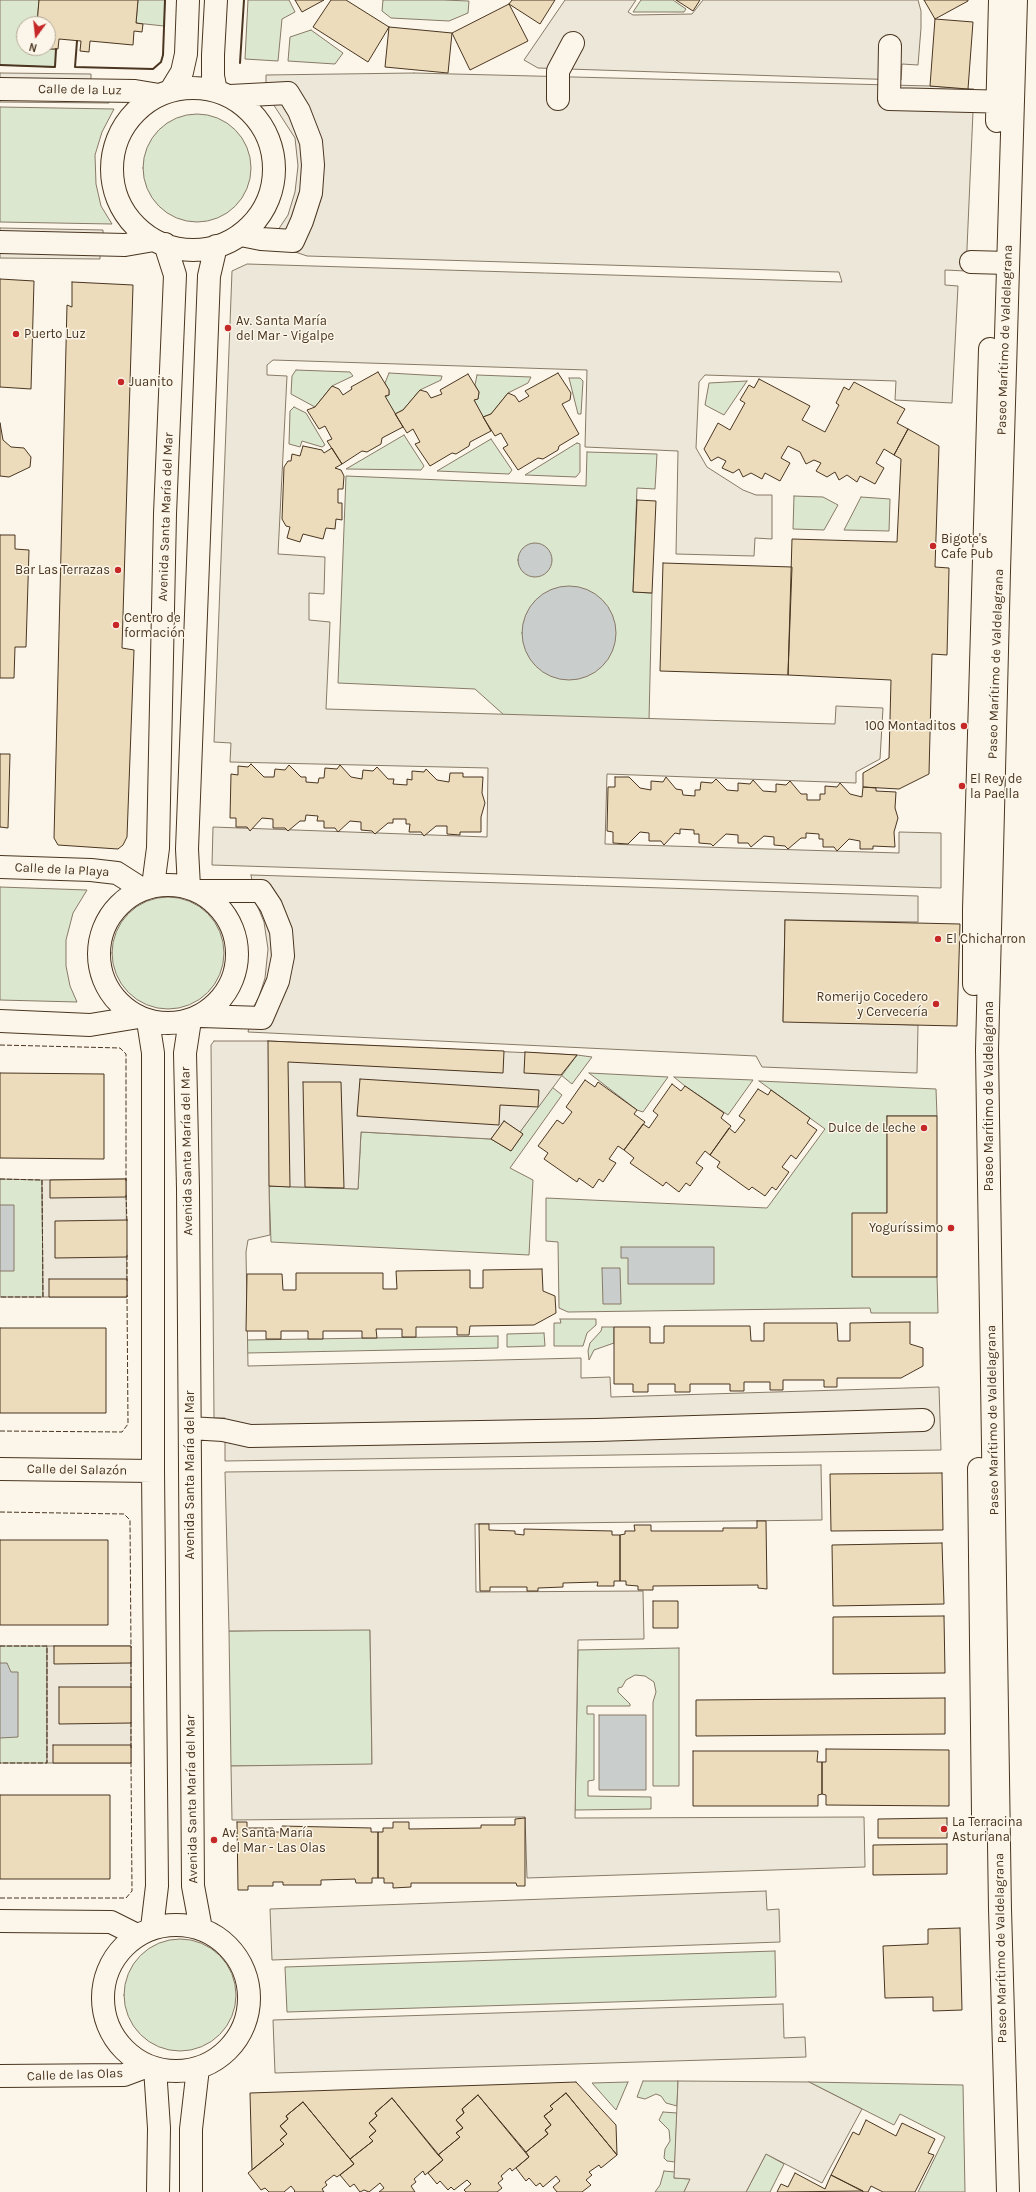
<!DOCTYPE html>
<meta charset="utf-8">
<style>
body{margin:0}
#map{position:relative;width:1036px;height:2192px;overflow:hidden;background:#fbf6e9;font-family:Karla,sans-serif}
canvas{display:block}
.north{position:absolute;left:16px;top:16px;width:40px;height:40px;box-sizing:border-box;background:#fbf6e9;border:1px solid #b4a999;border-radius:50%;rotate:195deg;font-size:11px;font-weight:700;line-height:16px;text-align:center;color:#4a3520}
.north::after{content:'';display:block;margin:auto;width:14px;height:18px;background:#c62828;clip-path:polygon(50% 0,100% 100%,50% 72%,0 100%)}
</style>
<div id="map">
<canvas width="1036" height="2192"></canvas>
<div class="north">N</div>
</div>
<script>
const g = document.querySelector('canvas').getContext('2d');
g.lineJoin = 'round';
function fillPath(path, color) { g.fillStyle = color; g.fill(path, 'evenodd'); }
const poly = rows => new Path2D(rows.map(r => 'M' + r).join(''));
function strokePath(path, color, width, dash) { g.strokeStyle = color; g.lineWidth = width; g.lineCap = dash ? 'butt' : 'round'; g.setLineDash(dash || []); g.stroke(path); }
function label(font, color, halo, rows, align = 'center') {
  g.font = font + ' Karla,sans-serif'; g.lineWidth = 3; g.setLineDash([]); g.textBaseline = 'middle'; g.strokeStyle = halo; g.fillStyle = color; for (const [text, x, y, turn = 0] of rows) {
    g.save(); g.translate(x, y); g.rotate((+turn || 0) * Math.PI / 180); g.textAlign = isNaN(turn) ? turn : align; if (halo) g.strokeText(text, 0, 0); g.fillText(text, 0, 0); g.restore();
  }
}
const green = poly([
 [0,0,39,0,37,24,24,24,24,48,56,49,55,67,0,65,0,0],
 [138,0,165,0,164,26,136,23,138,0],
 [248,0,289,0,295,12,282,19,278,61,245,59,248,0],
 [383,0,443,0,469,1,468,13,449,21,391,18,382,11,383,0],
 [641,0,673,0,686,9,684,12,633,12,641,0],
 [311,30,343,53,335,64,288,61,290,37,311,30],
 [0,107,114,109,102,132,95,155,96,184,101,206,112,224,0,222,0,107],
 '143 168a54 54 0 1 1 108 0a54 54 0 1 1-108 0Z',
 [296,370,350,372,353,376,332,386,315,407,291,394,292,376,296,370],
 [389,373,442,376,441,380,420,390,403,410,395,414,385,397,389,395,389,390,385,383,389,373],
 [477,375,531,377,528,383,508,393,491,414,483,417,474,400,478,399,479,392,475,385,477,375],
 [569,378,580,378,583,381,581,414,578,414,569,378],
 [747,381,724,415,705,405,709,383,747,381],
 [294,407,306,413,325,445,322,447,302,441,300,447,289,444,290,411,294,407],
 [404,435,424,466,421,470,346,469,404,435],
 [491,439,512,470,509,474,437,471,491,439],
 [577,443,580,444,580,472,576,477,525,475,577,443],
 [587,452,657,454,655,489,637,488,633,592,652,593,649,720,504,715,475,689,338,683,346,476,586,486,587,452],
 [794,496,823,497,838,505,824,530,793,529,794,496],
 [861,497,890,499,889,531,844,530,861,497],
 [0,887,87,890,73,913,66,940,66,966,70,986,77,1002,0,1000,0,887],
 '112 953a56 56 0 1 1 112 0a56 56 0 1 1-112 0Z',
 [577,1055,592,1057,572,1084,561,1075,577,1055],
 [589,1073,668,1077,643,1112,637,1110,589,1073],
 [674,1077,753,1080,728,1115,685,1086,674,1077],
 [759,1081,936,1089,937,1116,887,1116,887,1213,937,1277,938,1313,871,1313,870,1308,568,1312,559,1308,558,1242,546,1241,546,1198,767,1208,825,1129,759,1081],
 [552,1087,562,1095,510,1168,533,1180,529,1255,271,1242,269,1186,358,1189,361,1132,491,1139,511,1151,523,1134,520,1132,552,1087],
 [0,1179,42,1180,43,1297,0,1297,0,1179],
 [560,1319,596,1319,596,1325,587,1333,583,1346,554,1346,554,1323,561,1323,560,1319],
 [602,1327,614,1327,614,1343,594,1350,589,1360,588,1351,590,1343,601,1331,602,1327],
 [544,1333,545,1346,507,1347,507,1334,544,1333],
 [498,1336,498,1348,247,1353,247,1340,498,1336],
 [370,1629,372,1765,231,1766,229,1631,370,1629],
 [0,1646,47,1646,47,1763,0,1763,0,1646],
 [679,1648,679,1786,653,1786,653,1702,656,1692,654,1682,645,1676,635,1675,626,1680,622,1687,618,1688,618,1692,630,1704,630,1706,587,1706,587,1714,594,1714,594,1780,588,1781,588,1796,651,1797,651,1809,575,1810,578,1650,679,1648],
 '124 1995a56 56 0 1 1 112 0a56 56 0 1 1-112 0Z',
 [775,1951,776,1997,287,2012,285,1967,775,1951],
 [643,2081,678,2081,677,2106,666,2103,661,2096,656,2094,645,2099,637,2097,643,2081],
 [628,2082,616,2110,592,2083,628,2082],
 [809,2082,963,2085,965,2192,918,2192,945,2137,900,2114,894,2125,809,2082],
 [663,2112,677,2113,675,2162,667,2161,664,2158,665,2149,670,2141,669,2130,659,2120,663,2112],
 [766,2154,784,2164,770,2192,746,2192,766,2154],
 [664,2171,675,2172,674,2178,691,2179,684,2192,655,2192,660,2185,664,2171]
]);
fillPath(green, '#dce7d0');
strokePath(green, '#887966', 1);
const parking = poly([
 [565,0,636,0,628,12,633,15,692,14,703,0,918,0,921,11,921,28,918,65,902,64,901,80,538,68,524,60,565,0],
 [0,73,91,74,91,84,0,83,0,73],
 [414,73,930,86,974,89,966,271,945,270,945,285,958,286,952,403,895,400,896,381,705,375,699,382,696,448,707,467,743,490,756,495,772,495,772,539,755,538,754,556,676,554,678,451,585,447,587,370,273,360,267,365,267,375,287,376,278,554,325,557,324,594,309,593,309,620,330,622,326,709,835,724,836,706,883,708,880,759,856,772,856,783,607,774,605,844,899,853,899,832,941,833,941,888,212,865,213,827,487,837,488,768,230,762,231,743,214,742,232,271,247,264,842,282,839,272,307,256,278,246,278,230,288,215,295,192,298,166,295,138,266,93,266,75,414,73],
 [0,94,109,95,109,103,0,102,0,94],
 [0,228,103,230,103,239,0,237,0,228],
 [0,247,100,249,100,259,0,258,0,247],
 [251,875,918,896,918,922,785,920,783,1021,918,1025,917,1073,762,1067,756,1056,248,1032,254,1006,259,997,265,978,268,949,264,922,255,900,251,875],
 [214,1041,268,1041,577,1055,520,1132,504,1121,491,1139,361,1132,358,1189,269,1186,270,1235,248,1240,246,1252,248,1366,581,1358,581,1378,610,1377,611,1397,939,1387,941,1450,225,1461,225,1418,214,1418,211,1045,214,1041],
 [126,1179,127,1297,43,1297,42,1180,126,1179],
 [821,1465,822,1520,475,1524,476,1592,643,1591,644,1639,578,1640,575,1818,864,1817,865,1867,527,1878,525,1817,232,1820,231,1766,372,1764,370,1630,229,1631,225,1472,821,1465],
 [47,1646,131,1646,131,1763,47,1763,47,1646],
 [766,1891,767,1910,779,1909,780,1942,272,1960,270,1909,766,1891],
 [783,2004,784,2038,805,2037,806,2057,275,2073,273,2020,783,2004],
 [678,2081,809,2082,862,2109,822,2183,766,2154,746,2192,684,2192,690,2179,674,2178,678,2081]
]);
fillPath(parking, '#ede7d9');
strokePath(parking, '#887966', 1);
const water = poly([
 '518 560a17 17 0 1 1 34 0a17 17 0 1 1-34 0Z',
 '522 633a47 47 0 1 1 94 0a47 47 0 1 1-94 0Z',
 [0,1205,14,1205,14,1271,0,1271,0,1205],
 [621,1247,714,1247,714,1284,628,1284,628,1258,621,1258,621,1247],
 [602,1268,620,1268,621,1304,603,1304,602,1268],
 [0,1663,7,1663,11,1672,18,1672,18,1737,0,1738,0,1663],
 [599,1715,646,1715,646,1790,599,1790,599,1715]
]);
fillPath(water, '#c9cecd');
strokePath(water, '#887966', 1);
const building = poly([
 [39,0,138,0,136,23,143,24,142,32,134,31,133,45,90,41,89,52,80,51,81,41,59,39,58,49,47,49,48,24,37,24,39,0],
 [295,0,324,0,302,12,295,0],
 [331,0,346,0,389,27,368,62,313,27,331,0],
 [512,0,555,0,540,24,509,4,512,0],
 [676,0,700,0,693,11,676,0],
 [924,0,968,0,968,1,935,19,924,0],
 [509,4,528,41,470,70,452,33,509,4],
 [935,19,973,22,968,89,930,86,935,19],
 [389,27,452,33,448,73,385,67,389,27],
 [0,279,34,281,31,389,0,387,0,279],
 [72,282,133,285,122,648,134,650,127,837,123,845,118,849,58,845,54,838,67,305,72,307,72,282],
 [378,372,389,390,389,395,385,396,403,427,382,438,381,444,367,452,362,451,342,464,327,441,332,439,325,426,319,429,307,410,315,407,332,386,339,389,343,395,352,389,351,387,378,372],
 [558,373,571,393,570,400,562,404,579,434,559,446,558,450,543,459,538,458,518,470,503,448,508,445,501,433,495,436,483,417,491,414,508,393,515,396,519,402,529,396,525,391,558,373],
 [468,374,479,392,478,399,474,400,491,431,470,442,469,446,456,454,452,453,430,466,415,444,420,442,413,429,407,433,395,414,403,410,420,390,427,392,431,398,442,394,440,390,468,374],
 [759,379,810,406,802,420,825,432,839,405,836,403,844,387,849,390,854,382,905,409,897,423,908,429,894,455,884,449,876,463,884,468,875,484,860,476,857,482,847,475,839,480,835,472,827,477,816,471,821,463,814,460,806,464,800,452,788,446,781,458,790,463,780,481,765,473,762,479,751,473,743,477,739,469,733,473,722,468,726,461,718,457,711,461,704,449,718,423,730,430,745,403,740,400,749,385,754,388,759,379],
 [0,423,3,440,11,447,24,448,31,457,30,467,9,477,0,476,0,423],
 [908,429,939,446,935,567,949,568,947,655,932,654,929,774,899,789,863,787,863,773,889,758,891,680,788,675,792,539,897,542,901,459,894,455,908,429],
 [303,446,322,450,324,453,332,448,342,464,335,468,341,470,344,476,343,489,338,489,338,503,342,503,342,520,336,519,335,529,326,528,323,539,303,534,300,542,287,538,290,527,286,526,282,519,284,467,288,461,291,461,292,454,300,456,303,446],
 [637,500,656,501,652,593,633,592,637,500],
 [0,535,15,535,15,549,29,550,26,647,15,647,14,678,0,678,0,535],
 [663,563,792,567,788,675,660,671,663,563],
 [0,754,10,754,8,828,0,827,0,754],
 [251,764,264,777,274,777,275,769,285,770,289,765,301,777,306,777,306,782,318,783,319,778,324,778,325,768,337,769,340,765,351,777,362,779,363,770,373,771,377,767,388,779,394,779,393,784,407,785,407,779,412,780,412,771,424,772,426,769,437,780,449,782,450,773,463,773,463,777,483,777,482,793,485,803,481,817,481,832,460,832,460,835,447,834,447,826,436,826,424,836,421,832,409,832,410,824,406,824,406,819,393,819,393,823,388,823,375,834,372,831,361,830,361,822,350,821,338,832,335,828,324,828,324,821,317,821,318,816,306,815,305,821,300,821,288,831,285,828,273,828,273,819,262,818,250,831,247,827,236,827,236,818,230,818,231,774,238,775,238,766,248,767,251,764],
 [615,777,629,777,640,788,651,790,651,781,663,782,666,777,676,789,682,790,683,795,695,796,695,790,700,790,701,782,712,783,716,779,727,790,738,791,738,783,750,784,753,780,763,791,776,792,776,784,786,785,790,781,801,794,807,794,807,800,820,800,820,794,825,794,825,786,837,787,840,783,850,794,862,797,863,787,876,788,876,791,896,792,895,808,898,818,894,832,895,847,873,846,873,849,860,849,860,841,849,839,837,851,834,847,823,847,823,839,819,839,819,834,806,833,806,838,801,838,788,849,785,846,774,845,774,837,764,836,751,847,748,843,738,843,738,835,726,834,713,846,711,844,699,843,699,834,694,834,694,830,680,829,680,834,675,833,664,845,661,841,649,841,649,833,640,832,628,844,613,843,613,832,607,831,608,787,615,787,615,777],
 [785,920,960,924,957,1026,783,1022,785,920],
 [268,1041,504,1051,503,1073,288,1062,290,1187,269,1186,268,1041],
 [525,1052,577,1055,561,1075,524,1073,525,1052],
 [0,1073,104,1074,104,1159,0,1158,0,1073],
 [360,1079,539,1090,538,1107,500,1105,499,1125,357,1116,360,1079],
 [585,1080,595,1087,598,1082,637,1110,634,1114,645,1122,624,1150,618,1146,609,1159,616,1163,603,1182,599,1179,593,1188,579,1178,577,1182,544,1159,548,1153,538,1146,557,1120,563,1124,572,1112,566,1107,585,1080],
 [303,1082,341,1082,344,1188,305,1187,303,1082],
 [672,1084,681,1091,685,1086,724,1113,721,1118,731,1126,710,1155,705,1151,696,1163,703,1168,690,1186,686,1183,679,1192,666,1182,663,1186,630,1163,634,1158,624,1150,643,1124,649,1128,658,1115,653,1111,672,1084],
 [758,1089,768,1095,771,1090,810,1118,807,1123,817,1130,796,1159,791,1155,782,1167,789,1172,776,1190,772,1187,765,1196,752,1187,749,1190,717,1167,720,1162,710,1155,729,1128,735,1133,745,1120,739,1116,758,1089],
 [887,1116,937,1116,937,1277,852,1277,852,1213,887,1213,887,1116],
 [504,1121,523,1134,511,1151,491,1139,504,1121],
 [126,1179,126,1197,50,1198,50,1180,126,1179],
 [127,1220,127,1257,55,1258,55,1221,127,1220],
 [542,1269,543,1291,555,1296,556,1313,534,1325,470,1326,469,1335,457,1335,457,1327,416,1327,416,1337,402,1337,402,1329,376,1329,377,1338,362,1338,362,1331,323,1331,323,1339,308,1339,308,1331,281,1331,281,1339,266,1339,266,1331,246,1331,247,1274,282,1274,283,1290,296,1290,296,1273,383,1273,383,1289,397,1289,396,1271,470,1270,470,1288,483,1288,483,1270,542,1269],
 [49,1279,127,1279,127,1297,49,1297,49,1279],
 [910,1322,910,1344,923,1348,923,1366,901,1378,837,1378,837,1387,824,1387,824,1380,783,1380,783,1390,770,1390,770,1382,744,1382,744,1391,730,1391,730,1384,690,1384,690,1392,675,1392,675,1384,648,1384,648,1392,633,1392,633,1384,614,1384,614,1327,650,1327,650,1343,664,1343,664,1326,750,1326,751,1341,764,1341,764,1323,837,1323,838,1341,850,1341,850,1323,910,1322],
 [0,1328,106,1328,106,1413,0,1413,0,1328],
 [942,1473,943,1530,831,1531,830,1474,942,1473],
 [757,1521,766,1521,767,1589,758,1588,758,1585,653,1586,653,1590,638,1590,638,1586,626,1585,626,1581,620,1581,620,1535,625,1534,625,1531,635,1531,634,1525,651,1525,651,1531,723,1531,723,1528,757,1528,757,1521],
 [479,1524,489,1524,489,1530,515,1531,515,1534,524,1535,524,1529,612,1531,612,1535,620,1535,620,1581,614,1581,614,1586,597,1586,598,1582,563,1583,563,1587,538,1588,538,1591,527,1591,527,1587,490,1587,490,1591,480,1591,479,1524],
 [0,1540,108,1540,108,1625,0,1625,0,1540],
 [942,1543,944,1604,833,1606,832,1545,942,1543],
 [653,1601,678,1601,678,1628,653,1628,653,1601],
 [944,1616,945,1673,833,1674,833,1617,944,1616],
 [54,1646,131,1646,131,1663,54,1664,54,1646],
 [59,1687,131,1687,131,1723,59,1724,59,1687],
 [945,1698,945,1734,696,1736,696,1700,945,1698],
 [53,1745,131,1745,131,1763,53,1763,53,1745],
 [826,1749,949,1750,949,1806,826,1805,826,1795,822,1794,822,1762,826,1762,826,1749],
 [693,1751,818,1751,817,1762,822,1762,822,1794,818,1795,818,1806,693,1806,693,1751],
 [0,1795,110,1795,110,1879,0,1879,0,1795],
 [525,1818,525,1886,517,1886,516,1883,411,1883,411,1887,393,1888,393,1883,384,1883,384,1878,378,1878,378,1832,383,1832,383,1828,393,1828,393,1822,409,1822,409,1829,481,1828,481,1825,515,1825,515,1819,525,1818],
 [947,1818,947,1838,878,1838,878,1819,947,1818],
 [237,1822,247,1822,247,1828,273,1828,273,1832,282,1832,282,1826,371,1828,371,1832,378,1832,378,1878,372,1878,372,1883,356,1883,355,1879,321,1880,321,1885,283,1885,283,1882,273,1882,273,1886,248,1886,248,1890,238,1890,237,1822],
 [947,1844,947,1874,873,1875,873,1845,947,1844],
 [960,1928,962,2010,933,2011,933,1997,885,1998,883,1946,928,1944,928,1929,960,1928],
 [576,2082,616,2125,617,2155,566,2093,550,2106,553,2109,544,2116,551,2125,545,2130,548,2134,526,2152,478,2095,462,2109,464,2113,456,2120,463,2128,456,2133,460,2137,438,2155,392,2098,375,2113,377,2116,369,2123,376,2131,369,2137,373,2141,350,2159,303,2102,286,2116,288,2119,280,2126,287,2134,280,2140,284,2144,252,2170,250,2093,576,2082],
 [566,2093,617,2155,601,2168,599,2165,589,2172,592,2175,586,2180,591,2185,582,2192,557,2192,553,2187,560,2181,556,2176,543,2187,540,2183,536,2186,529,2178,526,2181,516,2168,529,2157,526,2152,548,2134,545,2130,551,2125,544,2116,553,2109,550,2106,566,2093],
 [478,2095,529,2157,512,2171,510,2168,501,2176,503,2179,498,2183,502,2188,497,2192,466,2192,464,2190,471,2184,467,2180,454,2190,451,2187,448,2190,440,2181,437,2184,428,2173,443,2160,438,2155,460,2137,456,2133,463,2128,456,2120,464,2113,462,2109,478,2095],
 [392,2098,443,2160,425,2175,423,2171,414,2179,416,2182,411,2186,415,2192,379,2192,384,2188,380,2183,369,2192,364,2190,360,2192,354,2184,350,2187,340,2175,354,2164,350,2159,373,2141,369,2137,376,2131,369,2123,377,2116,375,2113,392,2098],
 [303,2102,354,2164,337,2177,334,2175,325,2182,327,2185,322,2189,324,2192,294,2192,295,2191,291,2186,284,2192,269,2192,265,2188,261,2190,248,2173,284,2144,280,2140,287,2134,280,2126,288,2119,286,2116,303,2102],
 [866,2120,896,2136,902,2123,935,2139,928,2153,934,2155,915,2192,883,2192,871,2186,868,2192,864,2192,831,2175,853,2132,859,2135,866,2120],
 [795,2173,825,2189,831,2175,863,2191,777,2192,781,2184,788,2187,795,2173]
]);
fillPath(building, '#ecdcbc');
strokePath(building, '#4a3520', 1);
const minor = poly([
 [216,0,213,55,213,76,216,91],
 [890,46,889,99,1012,102],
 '112 169a81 81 0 1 1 162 0a81 81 0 1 1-162 0Z',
 [0,89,135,91,159,95],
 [171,90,182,72,186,54,188,0],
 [230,96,288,93,299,111,311,142,313,165,311,193,302,221,293,241,261,239,241,235],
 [558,99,558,71,573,43],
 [997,121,1000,0],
 [0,242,125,245,154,240],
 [971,262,1008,263],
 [0,867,91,870,117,873,142,889],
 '99 954a69 69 0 1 1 138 0a69 69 0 1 1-138 0Z',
 [153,886,158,848,165,514,175,275,165,244],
 [189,887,187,849,209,276,216,246],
 [198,891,261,891,271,906,281,931,283,956,278,981,262,1018,201,1016],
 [974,984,974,909,990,349],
 [190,1020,185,1053,188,1189,193,1886,201,1929],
 [0,1021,90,1025,139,1017],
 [148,1021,153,1053,153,1471,157,1886,152,1928],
 [190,1428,223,1430,250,1436,596,1430,923,1420],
 [0,1469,153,1471],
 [979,1469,983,1814],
 [0,1921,111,1922,137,1935],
 '103 1998a73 73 0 1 1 146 0a73 73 0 1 1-146 0Z',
 [155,2068,159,2128,158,2192],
 [0,2076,124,2075,148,2066],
 [191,2192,191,2129,198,2068],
 [1008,2192,1000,1909,987,1050,999,571,1016,0]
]);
strokePath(minor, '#4a3520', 24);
strokePath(minor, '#fbf6e9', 22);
strokePath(poly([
 [0,1045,120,1048,126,1054,126,1181],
 [0,1179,42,1180,43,1297,0,1297],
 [126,1195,127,1221],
 [127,1255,127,1281],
 [0,1431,122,1432,128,1424,127,1295],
 [0,1512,124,1514,130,1520,131,1648],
 [0,1646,47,1646,47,1763,0,1763],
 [131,1662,131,1690],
 [131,1722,131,1748],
 [0,1898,126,1898,132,1891,131,1762]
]), '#4a3520', 1, [5, 2]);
strokePath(poly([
 [77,41,75,67,153,69,161,62,163,55,165,0],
 [240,63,244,0],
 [0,65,55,67,56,49]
]), '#4a3520', 2);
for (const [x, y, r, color] of [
 [228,328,4,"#c62828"],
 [16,334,4,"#c62828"],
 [121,382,4,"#c62828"],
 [933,546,4,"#c62828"],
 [118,570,4,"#c62828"],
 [116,625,4,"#c62828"],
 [964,726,4,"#c62828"],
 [962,786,4,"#c62828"],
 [938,939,4,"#c62828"],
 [936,1004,4,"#c62828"],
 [924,1128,4,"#c62828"],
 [951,1228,4,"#c62828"],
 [944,1829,4,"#c62828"],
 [214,1840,4,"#c62828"]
]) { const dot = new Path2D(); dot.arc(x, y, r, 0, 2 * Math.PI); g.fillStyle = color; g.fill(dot); strokePath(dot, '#fbf6e9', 1.5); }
label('13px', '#4a3520', '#fbf6e9', [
 ["Calle de la Luz",80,90,1],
 ["Paseo Marítimo de Valdelagrana",1005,340,-88],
 ["Avenida Santa María del Mar",166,517,-88],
 ["Paseo Marítimo de Valdelagrana",996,664,-88],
 ["Calle de la Playa",62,870,3],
 ["Paseo Marítimo de Valdelagrana",989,1096,-90],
 ["Avenida Santa María del Mar",187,1151,-91],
 ["Paseo Marítimo de Valdelagrana",993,1420,-91],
 ["Calle del Salazón",77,1470,1],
 ["Avenida Santa María del Mar",190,1475,-90],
 ["Avenida Santa María del Mar",192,1799,-91],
 ["Paseo Marítimo de Valdelagrana",1001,1948,-91],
 ["Calle de las Olas",75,2075,-2]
]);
label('13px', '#4a3520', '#fbf6e9', [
 ["Av. Santa María",236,321],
 ["del Mar - Vigalpe",236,336],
 ["Puerto Luz",24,334],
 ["Juanito",129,382],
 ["Bigote's",941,539],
 ["Cafe Pub",941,554],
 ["Bar Las Terrazas",110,570,"right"],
 ["Centro de",124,618],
 ["formación",124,633],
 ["100 Montaditos",956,726,"right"],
 ["El Rey de",970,779],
 ["la Paella",970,794],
 ["El Chicharron",946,939],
 ["Romerijo Cocedero",928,997,"right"],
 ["y Cervecería",928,1012,"right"],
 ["Dulce de Leche",916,1128,"right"],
 ["Yoguríssimo",943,1228,"right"],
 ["La Terracina",952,1822],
 ["Asturiana",952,1837],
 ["Av. Santa María",222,1833],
 ["del Mar - Las Olas",222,1848]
], 'left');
</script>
